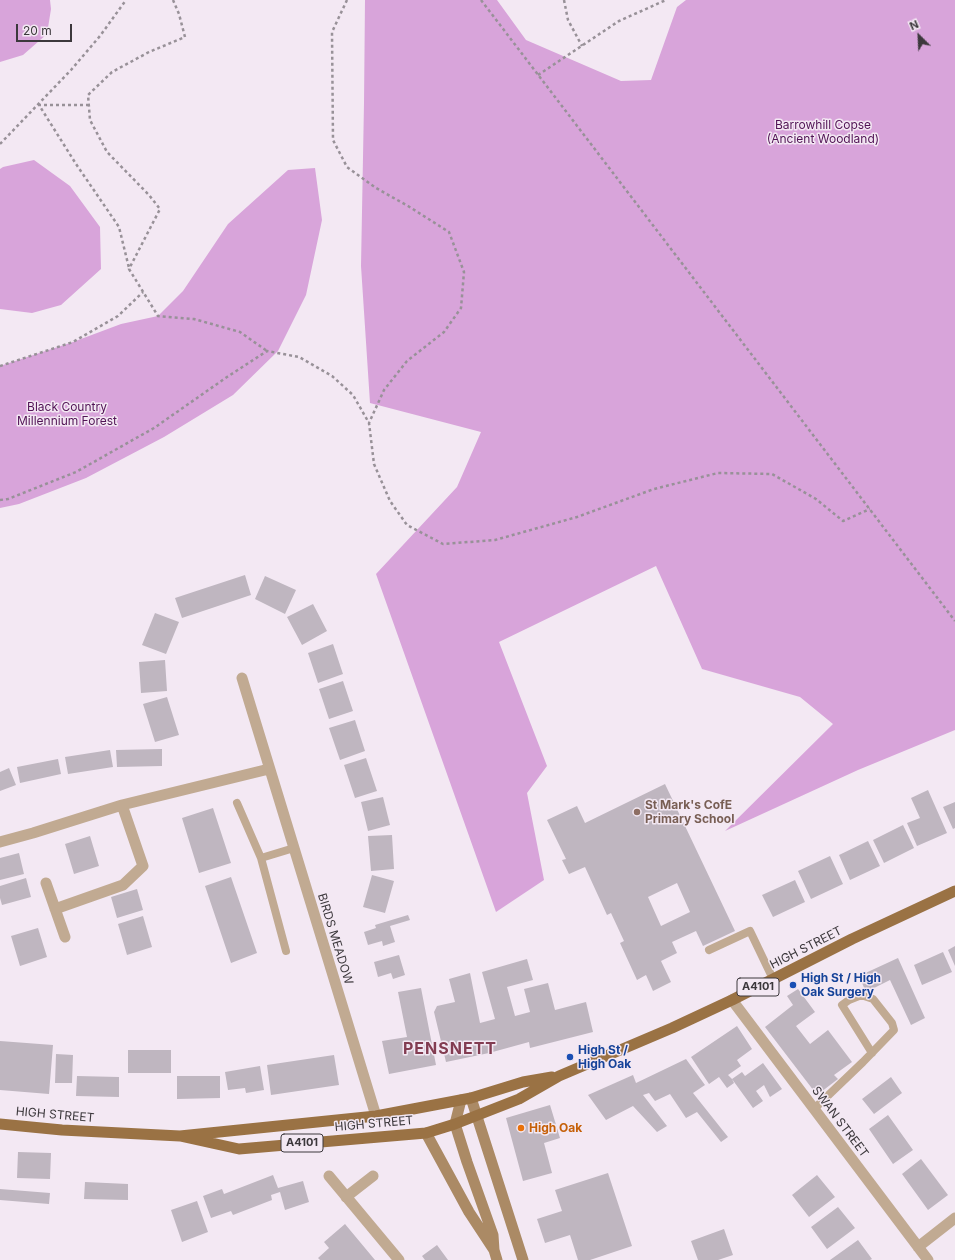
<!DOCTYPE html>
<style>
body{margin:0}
#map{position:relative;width:955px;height:1260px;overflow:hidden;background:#f3e8f3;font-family:Inter,sans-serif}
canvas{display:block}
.north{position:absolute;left:899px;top:16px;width:40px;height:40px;-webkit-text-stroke:3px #f3e8f3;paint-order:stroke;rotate:336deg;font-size:11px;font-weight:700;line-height:16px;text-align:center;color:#3c383c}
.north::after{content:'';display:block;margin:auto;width:14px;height:18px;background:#3c383c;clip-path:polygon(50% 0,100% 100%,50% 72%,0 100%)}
.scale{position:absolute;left:16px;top:24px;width:56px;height:18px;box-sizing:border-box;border:2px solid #3c383c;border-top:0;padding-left:5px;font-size:12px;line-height:14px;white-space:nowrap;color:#3c383c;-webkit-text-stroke:3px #f3e8f3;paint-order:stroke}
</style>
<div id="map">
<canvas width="955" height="1260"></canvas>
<div class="north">N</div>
<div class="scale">20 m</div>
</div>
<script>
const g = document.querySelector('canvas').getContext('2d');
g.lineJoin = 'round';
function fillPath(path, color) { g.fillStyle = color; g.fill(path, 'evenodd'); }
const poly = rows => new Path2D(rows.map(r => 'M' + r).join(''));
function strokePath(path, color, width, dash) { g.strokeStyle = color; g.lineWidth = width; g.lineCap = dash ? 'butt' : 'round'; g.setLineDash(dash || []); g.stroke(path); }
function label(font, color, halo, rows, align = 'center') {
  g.font = font + ' Inter,sans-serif'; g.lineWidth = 3; g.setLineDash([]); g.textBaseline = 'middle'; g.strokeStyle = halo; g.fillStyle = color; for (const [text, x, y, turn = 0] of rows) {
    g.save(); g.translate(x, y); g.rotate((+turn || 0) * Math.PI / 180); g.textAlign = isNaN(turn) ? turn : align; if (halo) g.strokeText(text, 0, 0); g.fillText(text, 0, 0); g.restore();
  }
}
fillPath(poly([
 [0,0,50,0,51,9,47,34,23,55,0,62],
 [365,0,497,0,526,40,621,81,651,80,677,7,686,0,955,0,955,730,858,770,725,831,833,724,800,697,702,669,656,566,499,642,547,766,527,793,544,880,496,912,376,574,457,487,481,432,370,403,361,266,364,103],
 [34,160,70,186,100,227,101,269,61,305,32,313,0,309,0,169,3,167],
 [315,168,322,220,306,295,278,351,233,395,164,437,86,478,19,504,0,508,0,366,73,342,121,324,158,316,183,291,228,224,288,170]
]), '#d8a4da');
fillPath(poly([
 [245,575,251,595,182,618,175,598],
 [265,576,296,590,285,614,255,599],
 [313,604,327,631,302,645,287,617],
 [155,613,179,622,166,654,142,645],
 [333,644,343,674,318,683,308,653],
 [165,660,167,691,141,693,139,662],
 [343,681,353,711,329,719,319,689],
 [167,697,179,735,155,742,143,704],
 [355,720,365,751,340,760,329,728],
 [162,749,162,766,117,767,116,750],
 [110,750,113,767,68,774,65,757],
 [366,758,377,791,355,798,344,765],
 [58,759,61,774,20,783,17,767],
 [9,768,16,785,0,791,0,772],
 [665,784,735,931,703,946,696,931,672,942,677,953,661,961,671,982,653,991,646,975,637,980,620,943,624,941,611,913,607,915,585,867,569,874,562,860,566,859,547,820,577,806,585,823],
 [677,883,690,912,661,926,648,897],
 [928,790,947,833,917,846,907,823,920,818,911,798],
 [383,797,390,825,368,831,361,802],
 [955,802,955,828,953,829,943,807],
 [213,808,231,863,199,873,182,818],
 [903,825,914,848,884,863,873,840],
 [392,835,394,869,371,871,368,836],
 [90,836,99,866,74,874,65,844],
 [868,841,880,866,850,880,839,855],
 [19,853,24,874,0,880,0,858],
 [830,856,843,884,811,899,798,871],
 [372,875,394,881,385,913,363,907],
 [231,877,257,953,231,963,205,886],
 [26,878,31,897,2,905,0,898,0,886],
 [795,880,805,902,773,917,762,895],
 [137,889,143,910,117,918,111,897],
 [408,915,410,920,390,926,395,942,383,946,382,941,368,945,364,932,376,928,375,925],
 [143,916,152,947,127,955,118,924],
 [38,928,47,957,20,966,11,936],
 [955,946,955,966,948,950],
 [943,952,952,972,922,985,914,965],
 [399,955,405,975,393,979,391,973,378,977,374,962],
 [898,958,925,1018,911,1025,890,980,866,992,859,976],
 [527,959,533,980,507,987,515,1016,530,1012,524,989,548,983,555,1010,586,1002,593,1032,530,1048,529,1042,489,1053,446,1062,434,1012,437,1006,455,1002,449,979,470,973,480,1023,495,1019,482,972],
 [421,988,436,1065,389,1074,382,1041,407,1037,398,992],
 [798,989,815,1012,796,1026,810,1044,828,1030,852,1062,834,1075,838,1079,817,1095,765,1027,793,1005,787,996],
 [737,1026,752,1049,737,1060,741,1066,728,1075,732,1079,742,1072,745,1076,763,1063,782,1089,770,1097,764,1085,756,1091,763,1101,753,1108,732,1079,734,1083,727,1088,719,1077,709,1084,691,1057],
 [0,1041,53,1045,49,1094,0,1090],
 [128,1050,171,1050,171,1073,128,1073],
 [56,1054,73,1055,72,1083,55,1083],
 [334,1055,339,1085,271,1095,267,1065],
 [686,1059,705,1085,693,1093,728,1137,721,1142,697,1112,686,1118,670,1094,655,1101,649,1093,643,1095,667,1126,657,1132,633,1106,606,1120,588,1095,633,1075,636,1083],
 [260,1066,264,1090,246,1093,245,1088,228,1090,225,1072],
 [77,1076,119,1077,119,1097,76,1096],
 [177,1076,220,1076,220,1098,177,1099],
 [891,1077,902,1093,874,1114,862,1099],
 [550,1105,560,1138,544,1143,552,1173,523,1181,506,1118],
 [888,1115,913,1150,893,1164,869,1129],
 [18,1152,51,1153,50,1179,17,1178],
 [921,1159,948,1195,928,1210,902,1174],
 [608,1173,632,1246,590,1260,578,1260,570,1235,545,1243,537,1219,562,1211,555,1190],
 [273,1175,278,1188,303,1181,309,1202,285,1210,280,1192,271,1195,272,1200,233,1215,231,1211,211,1218,203,1196,222,1189,224,1194],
 [817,1175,835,1197,809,1217,792,1195],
 [85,1182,128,1184,128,1200,84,1199],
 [0,1189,50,1193,49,1204,0,1200],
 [197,1201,208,1232,182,1242,171,1210],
 [838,1207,855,1228,827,1249,811,1227],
 [345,1224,375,1260,320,1260,318,1258,329,1248,324,1242],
 [724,1229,733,1255,718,1260,698,1260,691,1241],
 [858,1240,872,1259,870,1260,830,1260],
 [437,1245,448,1260,425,1260,422,1256]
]), '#bfb6c0');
strokePath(poly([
 [173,0,179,14,185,37,149,52,112,72,88,95,90,120,107,152,149,195,160,209,129,269,158,316,194,319,240,332,267,351],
 [347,0,332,32,333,140,347,167,376,188,408,206,449,232,464,272,461,308,444,332,407,361,384,390,369,423],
 [481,0,955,621],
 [564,0,568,20,582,46],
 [538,75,619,21,666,0],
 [89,105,39,105,76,164,119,227,129,268],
 [0,144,71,70,100,36,126,0],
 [0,366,73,342,118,316,143,292],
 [0,500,8,499,76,472,154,428,227,377,267,351,299,357,332,376,353,395,369,423,374,464,390,501,407,525,443,544,495,540,577,517,654,489,718,473,772,474,816,499,843,521,870,509]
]), '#989198', 2.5, [3, 3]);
strokePath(poly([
 [237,803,261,858],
 [709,950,750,931,773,979],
 [286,951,261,858,294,848],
 [814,1109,863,1062,894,1030,892,1023,873,999,864,996,859,996,849,1000,842,1005,872,1053]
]), '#c1aa92', 8);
strokePath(poly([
 [242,678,376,1116],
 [0,842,33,833,122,805,269,769],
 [46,883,65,937],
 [55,909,123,885,143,866,122,805],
 [732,1000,928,1260],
 [329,1176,399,1260],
 [346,1197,373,1176],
 [918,1247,955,1218]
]), '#c1aa92', 11);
strokePath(poly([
 [471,1098,523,1260],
 [461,1100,455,1124,467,1162,493,1235,494,1250],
 [426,1133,469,1212,494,1250,497,1260]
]), '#ab8a65', 11);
strokePath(poly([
 [0,1124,62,1130,180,1136,376,1116,471,1098,523,1082,552,1077],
 [180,1136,239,1149,426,1133,455,1124,519,1099,559,1076,672,1028,732,1000,852,939,955,891]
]), '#9a7244', 11);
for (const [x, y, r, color] of [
 [637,812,4,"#8d6e63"],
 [793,985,4,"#1a4fb4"],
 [570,1057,4,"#1a4fb4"],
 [521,1128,4,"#e8710a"]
]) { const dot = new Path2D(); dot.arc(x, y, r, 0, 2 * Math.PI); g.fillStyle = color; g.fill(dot); strokePath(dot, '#f3e8f3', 1.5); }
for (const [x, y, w] of [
 [758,987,42],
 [302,1143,42]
]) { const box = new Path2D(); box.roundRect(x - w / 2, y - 9, w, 18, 3); g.fillStyle = '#f3e8f3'; g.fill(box); strokePath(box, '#3c383c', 1); }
label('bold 11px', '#3c383c', null, [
 ["A4101",758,987],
 ["A4101",302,1143]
]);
label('12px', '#511355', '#f3e8f3', [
 ["Barrowhill Copse",823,125],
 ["(Ancient Woodland)",823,139],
 ["Black Country",67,407],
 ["Millennium Forest",67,421]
]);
label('bold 12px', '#785e54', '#f3e8f3', [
 ["St Mark's CofE",645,805],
 ["Primary School",645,819]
], 'left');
label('12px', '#3c383c', '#f3e8f3', [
 ["BIRDS MEADOW",335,939,73],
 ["HIGH STREET",806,948,-27],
 ["HIGH STREET",55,1115,5],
 ["SWAN STREET",840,1122,53],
 ["HIGH STREET",374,1124,-5]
]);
label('bold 12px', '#164399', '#f3e8f3', [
 ["High St / High",801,978],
 ["Oak Surgery",801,992],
 ["High St /",578,1050],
 ["High Oak",578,1064]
], 'left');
label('bold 12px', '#c56008', '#f3e8f3', [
 ["High Oak",529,1128]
], 'left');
g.letterSpacing = '1px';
label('bold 16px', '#823c51', '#f3e8f3', [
 ["PENSNETT",450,1049]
]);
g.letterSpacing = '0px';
</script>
